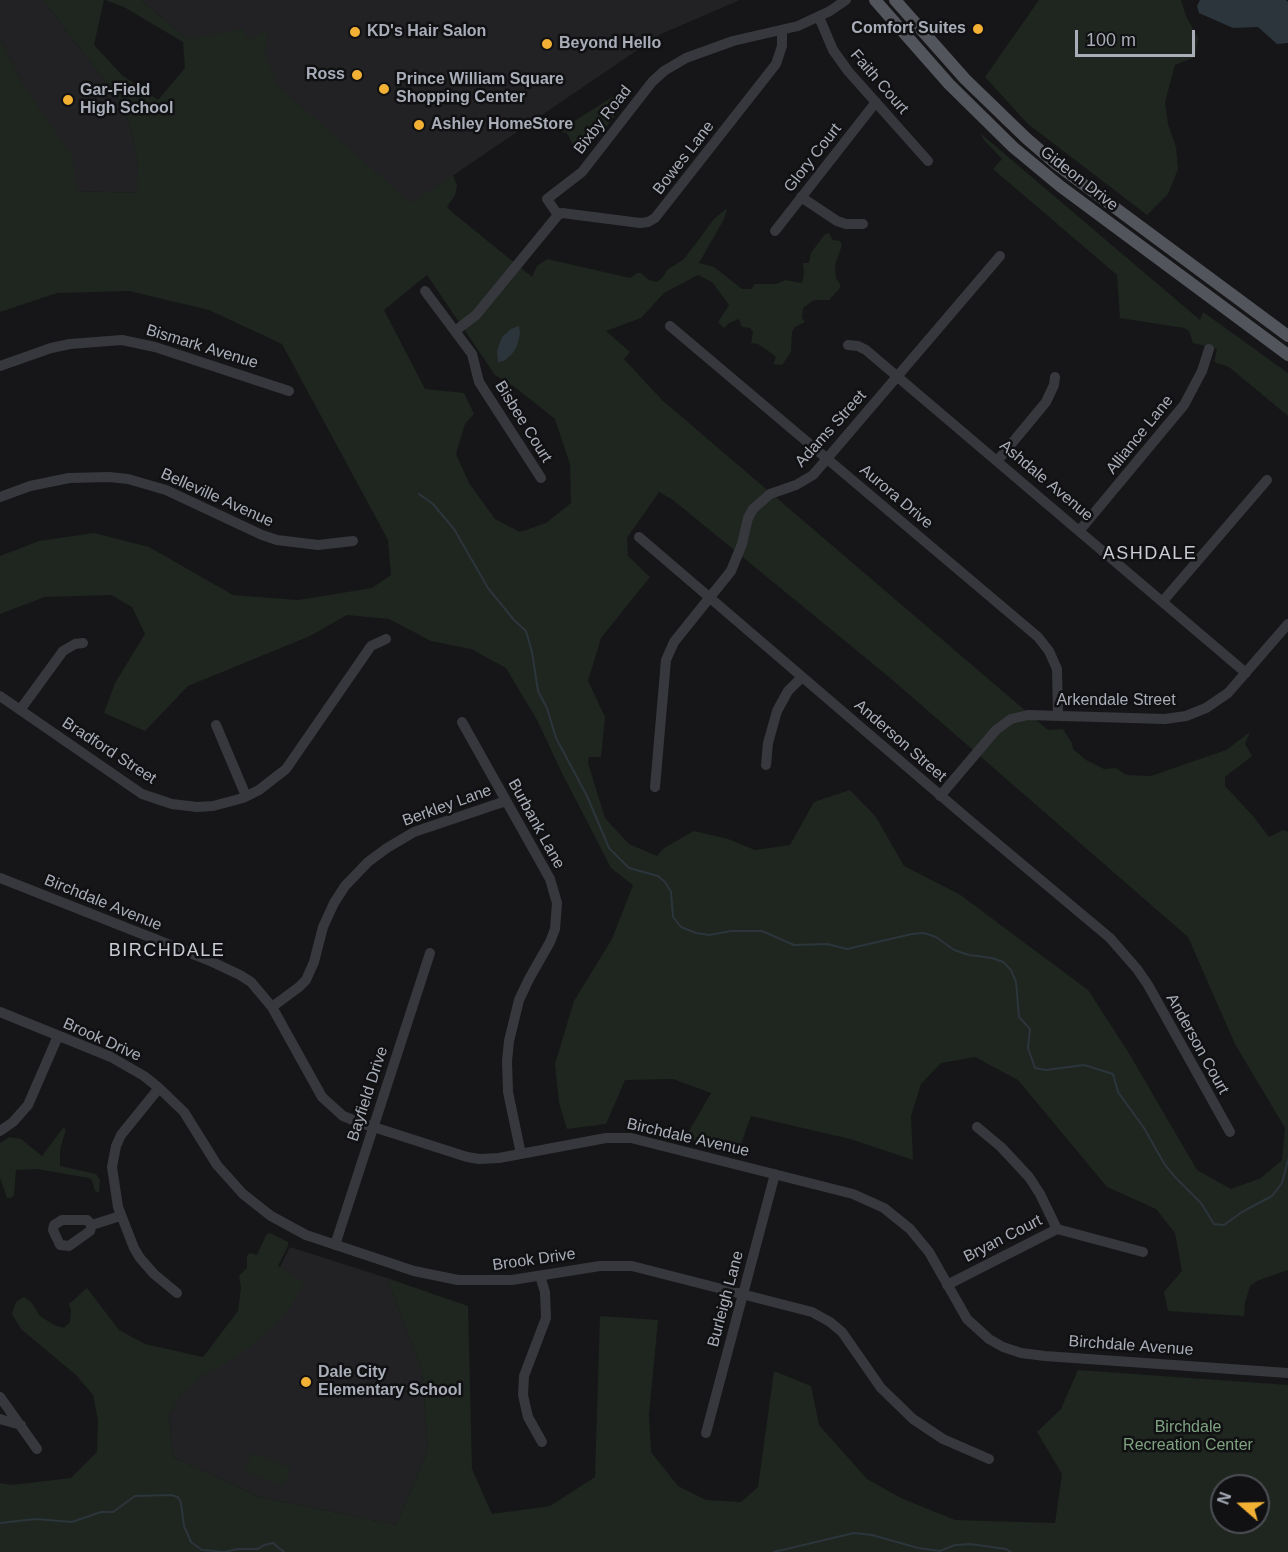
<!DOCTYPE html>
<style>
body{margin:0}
#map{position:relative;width:1288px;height:1552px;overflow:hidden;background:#161618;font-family:Helvetica,sans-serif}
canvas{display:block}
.north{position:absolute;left:1210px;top:1474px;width:60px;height:60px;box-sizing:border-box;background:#111113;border:2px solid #4d4f55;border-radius:50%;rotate:290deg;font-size:16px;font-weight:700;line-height:24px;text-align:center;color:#a8adb8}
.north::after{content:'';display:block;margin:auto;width:21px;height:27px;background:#f2b134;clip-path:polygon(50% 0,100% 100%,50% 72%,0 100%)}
.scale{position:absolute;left:1075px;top:30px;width:120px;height:27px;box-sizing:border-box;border:3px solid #a8adb8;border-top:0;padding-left:8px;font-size:18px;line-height:21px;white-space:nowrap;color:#a8adb8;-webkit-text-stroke:4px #111113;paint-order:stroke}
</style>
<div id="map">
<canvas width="1288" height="1552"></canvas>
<div class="north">N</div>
<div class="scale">100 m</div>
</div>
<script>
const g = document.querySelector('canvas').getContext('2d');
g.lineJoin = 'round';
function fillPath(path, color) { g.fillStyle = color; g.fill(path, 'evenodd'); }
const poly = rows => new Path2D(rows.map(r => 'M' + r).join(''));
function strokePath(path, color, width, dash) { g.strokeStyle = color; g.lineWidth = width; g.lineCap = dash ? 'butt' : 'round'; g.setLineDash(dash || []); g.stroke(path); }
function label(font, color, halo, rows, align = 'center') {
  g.font = font + ' Helvetica,sans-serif'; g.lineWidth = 5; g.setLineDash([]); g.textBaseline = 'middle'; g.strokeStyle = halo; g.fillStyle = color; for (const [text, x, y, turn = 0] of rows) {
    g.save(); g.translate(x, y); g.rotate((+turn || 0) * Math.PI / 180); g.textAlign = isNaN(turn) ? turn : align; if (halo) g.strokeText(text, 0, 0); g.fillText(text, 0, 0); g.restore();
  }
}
fillPath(poly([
 [0,0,43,0,117,97,130,125,138,165,138,193,76,191,0,39],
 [141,0,740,0,661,34,411,204,264,74,243,87],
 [290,1247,387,1278,422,1370,428,1450,396,1525,260,1497,173,1457,169,1415,203,1357,263,1301]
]), '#222225');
fillPath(poly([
 [43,0,104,0,94,45,122,75,158,100,185,68,183,42,124,7,105,0,141,0,187,39,242,29,250,40,267,29,265,55,278,86,411,203,453,175,457,186,455,195,447,207,452,212,532,277,537,266,547,259,630,278,637,273,641,273,649,280,657,282,663,277,667,270,684,259,714,219,726,209,727,210,723,221,699,263,714,267,742,289,751,289,755,284,776,284,785,280,802,283,804,274,803,263,809,263,811,253,825,234,829,233,833,240,840,241,842,245,835,265,836,278,840,284,840,288,829,300,814,300,803,308,802,318,805,322,795,327,792,332,791,352,782,365,773,364,776,358,774,355,758,344,751,343,753,332,750,328,742,327,739,319,729,323,724,328,718,322,729,305,712,282,698,275,664,293,641,318,606,331,630,352,624,359,662,400,1048,730,1063,729,1072,743,1073,749,1086,760,1104,769,1116,768,1126,775,1151,776,1226,750,1250,732,1245,744,1252,756,1225,777,1225,786,1254,817,1269,837,1283,830,1287,831,1288,834,1288,1270,1257,1281,1250,1286,1245,1303,1244,1316,1168,1311,1164,1292,1182,1271,1175,1233,1156,1209,1107,1187,1018,1080,975,1057,941,1063,921,1084,911,1116,913,1160,850,1139,751,1116,738,1153,685,1138,711,1093,673,1079,625,1080,606,1124,567,1129,559,1103,555,1064,574,1001,612,939,633,885,611,868,561,771,537,720,506,668,471,649,431,641,389,619,347,615,310,636,188,686,145,731,104,713,115,683,145,634,132,607,111,595,45,597,0,614,0,556,39,541,94,533,149,547,233,595,298,600,372,588,391,575,388,540,282,344,209,310,129,291,57,293,0,312,0,39,22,83,73,158,76,191,137,193,138,165,130,125,117,97],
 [427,275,495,375,516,388,555,419,570,464,571,503,546,523,520,532,495,519,469,483,456,454,465,424,474,414,464,393,425,389,384,310],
 [659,492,673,500,889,677,1188,937,1235,1044,1285,1128,1282,1160,1261,1178,1231,1189,1197,1170,1127,1050,1088,990,959,894,904,866,876,817,850,790,814,802,790,845,755,850,728,839,694,831,664,848,657,856,629,844,605,818,588,763,589,757,601,757,605,717,588,681,601,638,650,577,628,556,627,538],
 [1039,0,1181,0,1186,16,1198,38,1195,57,1175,65,1165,102,1168,124,1176,147,1178,169,1168,194,1147,215,1028,124,985,77],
 [617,94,621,106,619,110,598,138,575,149,567,133,561,132,562,129],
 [980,133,1200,320,1203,312,1288,373,1288,416,1229,367,1214,362,1217,349,1193,343,1189,331,1184,328,1120,318,1117,275,993,169,1002,159,984,140],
 [63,1128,66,1129,60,1150,60,1166,96,1174,100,1180,99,1193,95,1191,92,1180,89,1178,37,1169,16,1170,14,1195,11,1198,7,1198,0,1178,0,1143,9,1137,21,1139,42,1156],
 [270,1233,288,1242,288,1246,278,1266,304,1283,295,1300,278,1322,250,1347,218,1368,200,1376,196,1383,182,1393,169,1415,173,1457,260,1497,396,1525,428,1450,422,1370,387,1278,468,1306,472,1469,492,1514,550,1506,595,1477,600,1316,658,1320,649,1415,651,1452,678,1486,706,1500,741,1502,758,1487,774,1371,811,1386,819,1425,867,1479,901,1498,955,1520,1055,1523,1062,1474,1037,1432,1061,1409,1078,1370,1288,1385,1288,1552,0,1552,0,1483,11,1485,71,1478,97,1452,98,1420,93,1395,77,1376,21,1329,12,1314,16,1302,24,1297,31,1302,40,1316,54,1325,64,1328,70,1322,71,1310,69,1304,87,1288,119,1330,145,1344,203,1357,238,1311,241,1288,239,1276,247,1268,247,1256,250,1253,257,1255,266,1235],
 [1222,1486,1258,1486,1258,1522,1222,1522],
 [252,1453,291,1468,284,1486,245,1471]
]), '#1e261f');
fillPath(poly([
 [1200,0,1286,0,1288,2,1288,43,1277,44,1258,27,1233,28,1199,13,1197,6],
 [519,326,520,334,517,346,512,354,504,361,498,362,497,351,502,337,511,329]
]), '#2c353c');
strokePath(poly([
 [419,494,433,504,454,529,488,588,514,620,526,631,532,652,538,691,547,708,556,738,587,796,609,848,629,868,658,876,665,882,671,892,673,917,681,927,696,933,709,935,731,931,762,931,794,945,827,944,847,949,912,934,924,933,936,937,954,950,969,955,992,958,1003,962,1011,970,1016,982,1019,1017,1030,1029,1028,1048,1035,1068,1046,1070,1084,1065,1113,1074,1118,1092,1144,1128,1165,1165,1175,1177,1201,1203,1214,1224,1224,1225,1242,1212,1272,1196,1282,1183,1288,1160],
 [0,1523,36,1519,72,1522,101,1512,113,1512,135,1496,171,1495,178,1497,181,1503,184,1526,191,1542,202,1550,224,1552,238,1549,258,1549,264,1545,273,1543,284,1552],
 [774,1552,854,1533,872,1535,918,1548,940,1551,955,1545,970,1544,1006,1549,1011,1552]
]), '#2c353c', 2);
strokePath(poly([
 [819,17,833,50,848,71,928,161],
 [801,197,837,221,846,224,863,224],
 [558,215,547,199,582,172,652,82,664,71,686,58,733,41,798,26,830,11,846,0],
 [558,215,562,213,640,223,648,222,655,218,776,64,782,46,782,30],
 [775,231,876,102],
 [425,291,472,354,479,382,541,478],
 [670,326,1038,637,1049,651,1057,669,1058,716],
 [455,331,476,315,558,215],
 [848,345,858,346,866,350,1246,673],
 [0,366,51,348,70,344,122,340,155,347,289,391],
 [998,460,1046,402,1054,385,1055,377],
 [0,497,30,486,69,478,109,477,128,479,166,490,262,535,277,540,318,545,353,541],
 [1080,530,1184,405,1202,371,1209,349],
 [639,537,968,819,1110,938,1137,969,1148,985,1230,1132],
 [1163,601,1267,480],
 [0,696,142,794,172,804,197,807,213,806,243,798,259,790,286,769,371,646,386,639],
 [20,710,63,651,75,644,83,643],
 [462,722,550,879,557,903,555,929,550,942,529,979,519,1000,509,1041,507,1061,508,1092,521,1154],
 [216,725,246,796],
 [766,765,768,743,777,711,788,691,802,677],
 [655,787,666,660,674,642,731,571,742,544,748,518,753,509,770,494,796,485,813,475,1000,256],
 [940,796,996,730,1011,719,1028,715,1165,719,1186,716,1206,708,1228,693,1288,624],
 [0,878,208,960,240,975,251,982,272,1007,322,1097,343,1116,358,1122,467,1157,479,1159,499,1158,606,1138,631,1138,853,1194,884,1208,910,1229,929,1252,967,1319,989,1339,1003,1347,1021,1353,1045,1356,1288,1373],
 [272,1007,299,987,306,980,314,962,323,927,334,903,345,886,368,862,387,848,414,832,506,801],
 [0,1012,111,1057,144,1076,159,1088,184,1112,217,1165,243,1194,271,1216,306,1235,414,1271,458,1280,512,1280,600,1266,632,1266,812,1312,830,1322,842,1332,881,1388,913,1419,943,1439,989,1459],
 [159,1088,121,1135,116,1146,112,1167,118,1207,134,1248,140,1258,154,1274,177,1293],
 [977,1127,1001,1147,1029,1177,1040,1194,1057,1229],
 [0,1131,13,1122,28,1105,58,1036],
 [92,1225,87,1220,62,1220,54,1225,53,1230,60,1245,69,1246,90,1231,92,1225,120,1216],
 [335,1245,430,953],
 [540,1276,545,1292,546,1318,524,1376,523,1395,528,1417,542,1442],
 [947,1285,1057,1229,1143,1252],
 [0,1397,37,1449],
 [0,1419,21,1425],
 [706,1433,775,1174]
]), '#37383d', 10);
strokePath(poly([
 [875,0,949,84,1013,147,1060,186,1288,355],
 [895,0,965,79,1026,138,1056,164,1288,336]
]), '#53555c', 12);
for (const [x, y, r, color] of [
 [978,29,6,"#f2b134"],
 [355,32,6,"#f2b134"],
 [547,44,6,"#f2b134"],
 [357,75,6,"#f2b134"],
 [384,89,6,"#f2b134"],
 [68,100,6,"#f2b134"],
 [419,125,6,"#f2b134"],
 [306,1382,6,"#f2b134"]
]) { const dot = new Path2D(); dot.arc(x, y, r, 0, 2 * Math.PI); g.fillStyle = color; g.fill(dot); strokePath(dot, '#111113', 2); }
label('bold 16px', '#a8adb8', '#111113', [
 ["Comfort Suites",966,29,"right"],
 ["KD's Hair Salon",367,32],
 ["Beyond Hello",559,44],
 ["Ross",345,75,"right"],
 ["Prince William Square",396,80],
 ["Shopping Center",396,98],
 ["Gar-Field",80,91],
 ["High School",80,109],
 ["Ashley HomeStore",431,125],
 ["Dale City",318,1373],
 ["Elementary School",318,1391]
], 'left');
label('16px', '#a8adb8', '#111113', [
 ["Faith Court",879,82,49],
 ["Bixby Road",603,120,-52],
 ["Bowes Lane",684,158,-52],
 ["Glory Court",813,158,-52],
 ["Gideon Drive",1079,179,38],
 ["Bismark Avenue",202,347,17],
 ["Bisbee Court",523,422,58],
 ["Adams Street",831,429,-48],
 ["Alliance Lane",1140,435,-51],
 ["Ashdale Avenue",1046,481,40],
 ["Aurora Drive",896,497,40],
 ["Belleville Avenue",217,498,24],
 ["Arkendale Street",1116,701],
 ["Anderson Street",900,741,41],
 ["Bradford Street",109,751,33],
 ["Berkley Lane",447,806,-20],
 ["Burbank Lane",536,824,61],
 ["Birchdale Avenue",103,903,22],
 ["Brook Drive",102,1040,24],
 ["Anderson Court",1197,1044,61],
 ["Bayfield Drive",368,1094,-72],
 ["Birchdale Avenue",688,1138,13],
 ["Bryan Court",1003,1239,-27],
 ["Brook Drive",534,1260,-8],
 ["Burleigh Lane",726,1299,-75],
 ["Birchdale Avenue",1131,1346,4]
]);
label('16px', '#7fa381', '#111113', [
 ["Birchdale",1188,1428],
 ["Recreation Center",1188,1446]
]);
g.letterSpacing = '1.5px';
label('18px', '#c9ccd4', '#111113', [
 ["ASHDALE",1150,554],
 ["BIRCHDALE",167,951]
]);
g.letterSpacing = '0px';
</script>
